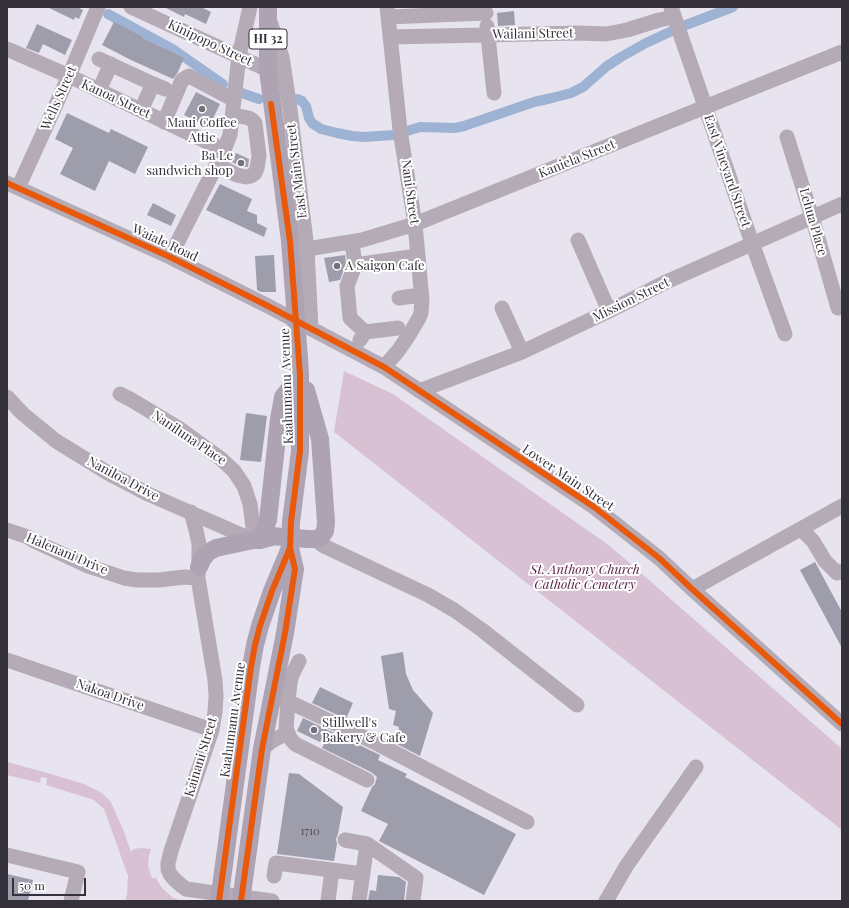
<!DOCTYPE html>
<style>
body{margin:0}
#map{position:relative;width:849px;height:908px;overflow:hidden;background:#e7e4f0;font-family:"Playfair Display",serif}
canvas{display:block}
.frame{position:absolute;inset:0;border:8px solid #34313a;pointer-events:none}
.scale{position:absolute;left:12px;top:878px;width:74px;height:18px;box-sizing:border-box;border:2px solid #34313a;border-top:0;padding-left:5px;font-size:12px;line-height:14px;white-space:nowrap;color:#34313a;-webkit-text-stroke:3px #fff;paint-order:stroke}
</style>
<div id="map">
<canvas width="849" height="908"></canvas>
<div class="frame"></div>
<div class="scale">50 m</div>
</div>
<script>
const g = document.querySelector('canvas').getContext('2d');
g.lineJoin = 'round';
function fillPath(path, color) { g.fillStyle = color; g.fill(path, 'evenodd'); }
const poly = rows => new Path2D(rows.map(r => 'M' + r).join(''));
function strokePath(path, color, width, dash) { g.strokeStyle = color; g.lineWidth = width; g.lineCap = dash ? 'butt' : 'round'; g.setLineDash(dash || []); g.stroke(path); }
function label(font, color, halo, rows, align = 'center') {
  g.font = font + ' "Playfair Display",serif'; g.lineWidth = 4; g.setLineDash([]); g.textBaseline = 'middle'; g.strokeStyle = halo; g.fillStyle = color; for (const [text, x, y, turn = 0] of rows) {
    g.save(); g.translate(x, y); g.rotate((+turn || 0) * Math.PI / 180); g.textAlign = isNaN(turn) ? turn : align; if (halo) g.strokeText(text, 0, 0); g.fillText(text, 0, 0); g.restore();
  }
}
fillPath(poly([
 [344,371,393,394,610,546,842,749,842,830,334,432],
 [7,762,44,772,84,784,102,793,111,802,124,832,131,852,134,849,141,848,151,849,149,855,148,866,152,878,156,878,162,888,173,898,183,901,125,901,127,894,128,876,104,809,94,800,46,785,47,778,41,777,40,783,7,775]
]), '#d7c1d2');
strokePath(poly([
 [108,14,174,50,197,66,223,84],
 [686,25,733,7],
 [239,92,259,99],
 [297,99,302,101,306,106,309,118,312,123,321,129,337,133,352,136,364,137,394,135,420,127,455,128,464,126,534,102,552,98,571,93,583,87,607,66,621,57,646,43,674,30]
]), '#9eb3d3', 10);
fillPath(poly([
 [47,7,77,7,83,10,79,19,75,17,74,20],
 [164,7,201,7,211,12,206,24,185,14,184,17],
 [514,11,515,25,498,26,497,13],
 [114,22,143,37,142,38,184,58,178,72,173,79,131,60,102,45],
 [37,24,72,40,65,55,43,44,39,53,26,48],
 [196,92,220,104,209,127,184,115],
 [67,113,109,133,111,129,148,147,135,174,109,161,95,191,60,174,73,148,55,139],
 [236,153,249,159,248,167,240,166,232,162],
 [220,184,252,199,247,211,257,215,257,223,267,228,264,237,206,210],
 [153,203,176,215,171,226,147,215],
 [274,255,276,292,261,292,257,290,255,256],
 [345,255,346,264,340,280,329,282,324,258],
 [246,413,267,416,261,462,240,460],
 [815,562,842,612,842,648,800,570],
 [403,652,406,674,413,690,433,713,420,756,397,744,399,727,393,725,396,711,389,709,381,656],
 [320,687,353,703,346,719,312,703],
 [303,718,380,755,378,760,407,774,405,777,516,834,484,895,379,841,388,824,361,811,372,787,375,784,377,777,371,772,322,748,324,744,297,731],
 [289,773,299,774,343,807,338,834,336,839,337,844,334,861,277,854],
 [7,874,33,880,28,901,7,901],
 [378,875,399,877,406,882,404,901,368,901,370,890,376,891]
]), '#9e9dab');
strokePath(poly([
 [131,7,268,70],
 [671,7,752,243,785,334],
 [388,17,486,13],
 [271,24,282,57,290,109,307,249,311,329],
 [487,26,494,93],
 [390,37,579,33,606,34,627,30,659,20,674,17],
 [7,49,69,76,224,150],
 [99,59,153,84],
 [99,90,111,64],
 [141,110,153,84,165,89],
 [164,122,182,80,189,76,234,100],
 [787,137,812,217,838,308],
 [217,165,237,175,246,177,251,176,255,173,257,168,259,156,255,123,252,120,249,118,233,115],
 [7,183,170,257,266,305,384,367,594,507,659,558,692,589,842,724],
 [18,188,69,76,98,7],
 [578,240,609,311],
 [352,242,355,265,347,286,350,318,365,332],
 [307,249,362,240,415,224,705,107,842,52],
 [170,257,224,150,230,135,239,56,250,7],
 [355,265,417,256],
 [399,298,421,295],
 [502,308,522,352],
 [360,340,365,332,398,328],
 [384,367,398,351,409,335,419,318,421,313,422,300,415,224,400,130,387,7],
 [419,391,522,352,609,311,666,282,842,204],
 [7,397,23,414,56,441,108,473,148,494,253,540,253,527,250,504,244,486,234,471,220,458,180,429,130,399,120,394],
 [191,512,196,530,199,544,199,555,198,578,215,680,216,696,215,712,212,730,171,851,168,863,168,869,170,874,174,879,182,886,186,889,272,901],
 [801,529,813,541,825,561,837,573,842,571],
 [7,530,28,537,34,541,88,566,124,578,137,580,159,580,184,577,198,578],
 [317,539,321,544,326,547,428,595,454,610,482,630,577,705],
 [692,589,842,506],
 [7,660,212,730],
 [299,661,292,675,290,683,288,701,286,728,290,738,295,744,367,780],
 [272,698,281,698,376,743,527,822],
 [262,749,272,741,287,733],
 [345,840,367,844],
 [7,855,78,872,71,901],
 [274,876,276,863,363,874],
 [328,901,332,870],
 [359,901,367,844,416,878,413,901],
 [606,901,627,865,696,767]
]), '#b4abb7', 15);
strokePath(poly([
 [268,7,268,70,290,241],
 [306,390,320,439,326,522,325,531,321,537,317,539,308,539],
 [260,540,268,520,279,419,283,397,300,375],
 [199,567,202,560,207,553,216,548,253,540,260,540,271,537],
 [219,901,251,667,255,645,260,626,272,591,290,548],
 [241,901,262,749,285,633,295,569,290,548,291,522,300,451,300,375,299,358]
]), '#aea3b2', 18);
strokePath(poly([
 [290,241,299,358],
 [271,536,308,539]
]), '#aea3b2', 18);
strokePath(poly([
 [7,183,170,257,266,305,384,367,594,507,659,558,692,589,842,724],
 [219,901,251,667,255,645,260,626,272,591,290,548],
 [241,901,262,749,285,633,295,569,290,548,291,522,300,451,300,375,290,241,271,104]
]), '#e8590c', 6);
for (const [x, y, r, color] of [
 [202,109,4,"#73707a"],
 [241,163,4,"#73707a"],
 [337,266,4,"#73707a"],
 [314,730,4,"#73707a"]
]) { const dot = new Path2D(); dot.arc(x, y, r, 0, 2 * Math.PI); g.fillStyle = color; g.fill(dot); strokePath(dot, '#fff', 1.5); }
label('11px', '#4e4c56', null, [
 ["1710",310,832]
]);
for (const [x, y, w] of [
 [268,39,38]
]) { const box = new Path2D(); box.roundRect(x - w / 2, y - 10, w, 20, 3); g.fillStyle = '#fff'; g.fill(box); strokePath(box, '#34313a', 1); }
label('bold 12px', '#34313a', null, [
 ["HI 32",268,39]
]);
label('13px', '#34313a', '#fff', [
 ["Wailani Street",533,34,-1],
 ["Kinipopo Street",210,43,25],
 ["Wells Street",59,98,-66],
 ["Kanoa Street",116,99,25],
 ["Kaniela Street",577,159,-22],
 ["East Main Street",297,171,-97],
 ["East Vineyard Street",727,171,71],
 ["Nani Street",410,192,82],
 ["Lehua Place",813,222,74],
 ["Waiale Road",165,243,25],
 ["Mission Street",631,300,-26],
 ["Kaahumanu Avenue",287,386,-92],
 ["Naniluna Place",189,438,34],
 ["Lower Main Street",568,478,34],
 ["Naniloa Drive",123,479,28],
 ["Halenani Drive",67,554,23],
 ["Nakoa Drive",110,695,19],
 ["Kaahumanu Avenue",233,720,-82],
 ["Kainani Street",201,757,-73]
]);
label('13px', '#34313a', '#fff', [
 ["Maui Coffee",202,123,"center"],
 ["Attic",202,138,"center"],
 ["Ba Le",233,156,"right"],
 ["sandwich shop",233,171,"right"],
 ["A Saigon Cafe",345,266],
 ["Stillwell's",322,723],
 ["Bakery & Cafe",322,738]
], 'left');
label('italic 13px', '#581d44', '#fff', [
 ["St. Anthony Church",585,570],
 ["Catholic Cemetery",585,585]
]);
</script>
